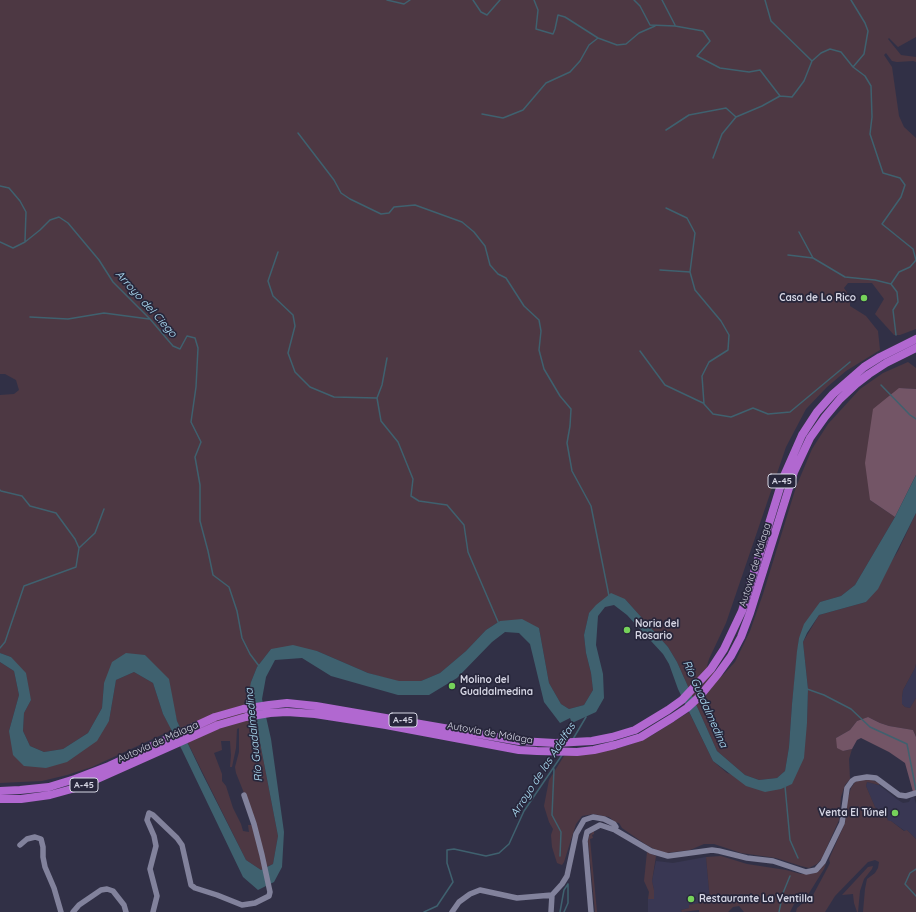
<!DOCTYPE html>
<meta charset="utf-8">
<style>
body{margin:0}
canvas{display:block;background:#313046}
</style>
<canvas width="916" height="912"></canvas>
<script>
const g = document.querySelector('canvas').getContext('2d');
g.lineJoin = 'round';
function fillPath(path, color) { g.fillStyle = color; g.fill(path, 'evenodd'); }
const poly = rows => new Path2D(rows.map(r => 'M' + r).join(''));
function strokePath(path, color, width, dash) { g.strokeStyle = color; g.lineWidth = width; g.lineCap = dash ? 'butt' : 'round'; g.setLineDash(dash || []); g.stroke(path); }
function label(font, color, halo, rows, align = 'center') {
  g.font = font + ' Quicksand,sans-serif'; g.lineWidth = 3.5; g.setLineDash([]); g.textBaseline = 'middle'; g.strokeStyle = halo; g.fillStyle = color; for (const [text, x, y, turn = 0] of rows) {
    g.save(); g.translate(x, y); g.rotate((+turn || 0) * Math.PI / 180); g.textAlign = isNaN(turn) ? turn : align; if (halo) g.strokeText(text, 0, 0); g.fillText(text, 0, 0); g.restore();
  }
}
fillPath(poly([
 [916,664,916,698,910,708,905,707,902,704,902,697,903,690,915,668],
 [867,782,879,785,898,800,903,803,909,802,911,798,914,797,916,804,916,839,907,830,905,831,891,821,890,822,887,820,888,818,875,807,866,786],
 [706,857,710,901,689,905,689,908,681,910,682,912,648,912,648,899,654,899,654,890,652,881,656,861,673,863]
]), '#393753');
fillPath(poly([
 [0,0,916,0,916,37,898,47,889,38,888,39,901,55,916,57,916,62,913,61,897,62,892,61,886,53,884,55,892,67,899,116,904,127,916,138,916,329,900,335,894,335,875,314,884,299,872,283,848,283,844,288,850,297,850,306,866,316,878,331,880,350,846,371,827,387,806,409,786,447,726,623,709,659,707,666,721,677,735,662,750,631,763,594,796,487,812,449,828,424,860,389,883,373,908,362,916,368,916,389,899,388,870,500,895,517,855,585,841,596,820,602,799,638,792,704,789,747,785,771,777,778,759,780,745,775,717,751,677,662,668,647,625,599,589,613,584,635,586,653,591,673,593,690,584,705,569,709,561,704,549,683,539,628,500,621,486,630,466,651,440,673,421,681,399,682,368,673,317,651,271,649,257,667,251,682,252,720,258,732,278,836,273,864,266,867,246,798,236,773,235,767,239,752,239,728,237,729,236,748,232,767,230,767,231,755,230,741,221,741,222,750,214,753,222,774,222,781,226,786,233,808,241,824,243,831,249,832,248,825,252,825,263,869,261,870,246,860,177,721,172,702,145,655,104,683,102,708,88,733,63,749,44,752,30,746,23,731,24,713,31,700,11,657,0,653,0,395,14,394,19,390,16,380,5,374,0,374],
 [916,513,916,664,915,668,903,690,902,697,902,704,905,707,910,708,916,698,916,737,913,730,889,726,880,723,868,717,857,721,850,730,836,738,843,751,852,749,849,759,850,779,845,785,841,797,839,820,822,858,817,864,809,868,801,866,776,858,741,853,714,844,704,844,690,850,666,853,658,851,645,844,622,828,619,823,615,822,609,817,593,814,582,816,576,824,564,862,562,865,557,863,552,847,551,835,553,829,549,822,544,806,549,780,564,756,615,749,629,745,651,736,689,712,713,761,727,773,781,789,807,723,808,689,803,642,819,615,866,602,898,551],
 [0,662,14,671,19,695,9,731,46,768,109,721,116,680,134,672,153,683,163,714,172,730,92,767,67,775,42,781,0,783],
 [868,779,880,783,879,785,867,782,866,786,875,807,888,819,887,820,890,821,891,821,904,831,907,830,916,839,916,912,863,912,865,889,867,879,875,873,878,868,879,862,875,860,868,862,835,896,825,912,796,912,797,908,803,903,812,897,827,869,830,863,829,859,845,823,847,801,851,788,855,782,860,780],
 [594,830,594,834,592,835,593,838,590,839,597,912,595,912,588,841,589,836],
 [647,852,656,856,652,881,654,890,654,899,648,899,649,892,644,881],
 [721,856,747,864,786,870,801,874,811,874,819,871,826,863,824,869,806,898,794,904,790,912,744,912,739,906,733,907,728,912,699,912,699,910,682,912,681,910,689,908,689,905,710,901,706,857],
 [873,866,872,869,864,879,860,891,858,912,857,912,854,903,853,894,842,895,868,867]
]), '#4d3843');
fillPath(poly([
 [899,388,916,389,916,475,895,517,870,500,865,463,873,409],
 [868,717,880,723,889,726,913,730,916,737,916,791,913,792,905,763,889,752,861,738,857,740,852,749,843,751,837,748,836,738,850,730,857,721]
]), '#735566');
fillPath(poly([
 [916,475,916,513,878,589,866,602,819,615,807,633,803,642,808,689,807,723,804,758,792,784,781,789,765,792,746,786,713,761,678,689,669,664,663,654,627,615,614,605,605,607,598,616,596,645,603,674,604,698,596,712,572,723,570,718,560,723,544,702,530,644,519,633,505,632,492,642,457,678,429,695,398,695,331,676,302,658,275,660,266,677,262,699,271,739,284,832,282,867,274,882,258,890,243,877,182,750,163,714,153,683,134,672,116,680,109,721,97,741,67,762,46,768,24,766,13,755,9,731,19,695,14,671,0,662,0,653,11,657,26,673,31,700,24,713,23,731,30,746,44,752,63,749,88,733,102,708,104,683,112,662,126,653,145,655,169,679,177,721,202,773,246,860,261,870,273,864,278,836,258,732,247,702,251,682,257,667,271,649,293,645,317,651,368,673,399,681,421,681,440,673,466,651,486,630,500,621,522,619,539,628,549,683,561,704,569,709,584,705,593,690,591,673,586,653,584,635,589,613,596,605,611,593,625,599,668,647,677,662,717,751,745,775,759,780,777,778,785,771,789,747,792,704,797,651,799,638,804,624,820,602,841,596,855,585,895,517]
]), '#3f616f');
strokePath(poly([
 [387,0,404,4,410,0],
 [473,0,481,12,487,15,500,0],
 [534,0,538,10,536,29,553,34,555,29,558,15,565,17,598,38,617,45,626,44,639,33,655,26],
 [634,0,640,6,650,25,675,26,703,31,710,41,697,56,720,68,749,72,760,70,780,96,792,97,804,81,812,61,821,53,830,49,841,52,853,67,865,76,871,86,872,117,870,134,883,173,900,178,905,185,901,197,882,224,913,249,916,260,910,267,899,272,891,284,897,292,898,302,893,310,896,335],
 [662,0,675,25],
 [765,0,771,21,812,61],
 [851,0,865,23,868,31,864,54,853,67],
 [482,114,503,118,523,110,546,83,570,72,580,61,589,45,598,38],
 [666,130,689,115,726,108,736,117],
 [298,133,334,180,341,193,350,199,381,214,389,213,394,207,415,205,462,222,474,232,485,246,490,265,498,274,506,278,524,306,539,320,541,331,539,350,544,369,560,396,571,409,570,426,567,443,572,471,591,506,609,596],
 [713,158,722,134,736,117,762,106,780,96],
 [0,186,9,188,20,201,26,212,25,241],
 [666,208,687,218,695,233,690,272,695,290,721,321,729,335,728,350,709,362,702,376,704,404,713,414,731,417,753,408,768,414,790,412,850,362],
 [799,232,813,258],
 [0,242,13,248,25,242,40,230,50,220,59,217,68,223,99,260,113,282,150,319,173,346,180,349,187,336,195,338,198,348,196,387,191,422,201,442,195,457,200,485,200,521,208,551,213,575,229,587,237,611,242,638,250,654,259,666],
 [278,252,268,281,273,296,293,315,295,326,288,353,295,372,310,387,334,397,377,398],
 [788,255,813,258,845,277,875,280,891,284],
 [660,270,690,272],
 [30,317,68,319,104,313,149,319],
 [640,351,665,385,703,403],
 [387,358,382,385,377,398,381,421,398,442,413,479,411,496,419,501,447,505,464,525,468,552,499,624],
 [881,385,910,415,916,419],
 [0,490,1,491,22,496,30,506,56,513,75,539,79,548,76,567,24,586,5,642,0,648],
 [79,548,95,533,104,509],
 [807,689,824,695,851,709,870,727,907,744,916,790],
 [573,739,586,717],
 [554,769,552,815,561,832,560,856],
 [785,786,790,840,798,858],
 [916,869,910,873,905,884,916,896],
 [424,912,437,906,453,882,447,863,447,850,454,849,486,856,499,853,509,844,524,811,562,755],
 [560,912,564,890,568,884],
 [564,912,568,903,568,884],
 [779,912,783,893,790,876]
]), '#3f616f', 1.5);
strokePath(poly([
 [20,845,27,839,35,837,41,839,43,847,43,857,45,867,54,888,61,912],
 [73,912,79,905,101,890,107,889,113,891,124,905,126,912],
 [153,912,157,896,150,869,156,846,154,836,147,820,149,813,153,815,177,838,182,845,191,885,195,888,217,895,242,905,255,903,269,896,270,892,262,855,254,824,244,795],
 [452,912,459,902,470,894,480,890,517,898,552,895],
 [551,912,552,895,562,884,567,876,576,834,584,820,593,817,604,819,614,824,616,827,615,830],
 [591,912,585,841,587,832,600,825,615,830,651,851,668,856,712,850,719,851,747,858,773,861,806,872,816,870,823,862,842,823,847,788,852,781,855,779,867,777,876,778,899,795,906,796,916,793]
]), '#82829c', 5.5);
strokePath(poly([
 [0,791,20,790,49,787,75,779,109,766,215,717,243,709,269,705,287,703,316,706,519,741,555,743,592,741,612,737,635,730,668,710,682,700,711,669,724,649,742,611,783,478,802,435,817,412,833,394,864,367,880,357,916,339],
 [0,799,21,799,50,795,79,787,218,725,246,717,270,713,287,712,315,714,386,725,519,750,537,751,577,752,594,750,615,745,641,737,672,718,687,708,700,696,718,674,731,656,741,637,750,613,794,472,810,438,825,417,840,399,856,384,869,374,886,363,916,348]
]), '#b168d0', 8);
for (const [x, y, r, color] of [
 [864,298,4,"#76d25a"],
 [627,630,4,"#76d25a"],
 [452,686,4,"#76d25a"],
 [895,813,4,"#76d25a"],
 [691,899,4,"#76d25a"]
]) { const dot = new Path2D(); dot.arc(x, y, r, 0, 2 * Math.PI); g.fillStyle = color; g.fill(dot); strokePath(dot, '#27263b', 1.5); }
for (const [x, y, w] of [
 [782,481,28],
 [403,720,28],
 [84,785,28]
]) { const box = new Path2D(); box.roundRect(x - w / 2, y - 7, w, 14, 3); g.fillStyle = '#27263b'; g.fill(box); strokePath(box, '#d6d6e4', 1); }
label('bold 9px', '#d6d6e4', null, [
 ["A-45",782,481],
 ["A-45",403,720],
 ["A-45",84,785]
]);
label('bold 10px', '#d6d6e4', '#27263b', [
 ["Casa de Lo Rico",856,298,"right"],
 ["Noria del",635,624],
 ["Rosario",635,636],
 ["Molino del",460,680],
 ["Gualdalmedina",460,692],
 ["Venta El Túnel",887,813,"right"],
 ["Restaurante La Ventilla",699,899]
], 'left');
label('10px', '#d6d6e4', '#27263b', [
 ["Autovía de Málaga",755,565,-73],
 ["Autovía de Málaga",490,733,10],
 ["Autovía de Málaga",158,742,-24]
]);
label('italic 11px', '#b1e3fa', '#27263b', [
 ["Arroyo del Ciego",146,304,48],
 ["Río Guadalmedina",705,704,66],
 ["Río Guadalmedina",254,735,-96],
 ["Arroyo de las Adelfas",543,770,-57]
]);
</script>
